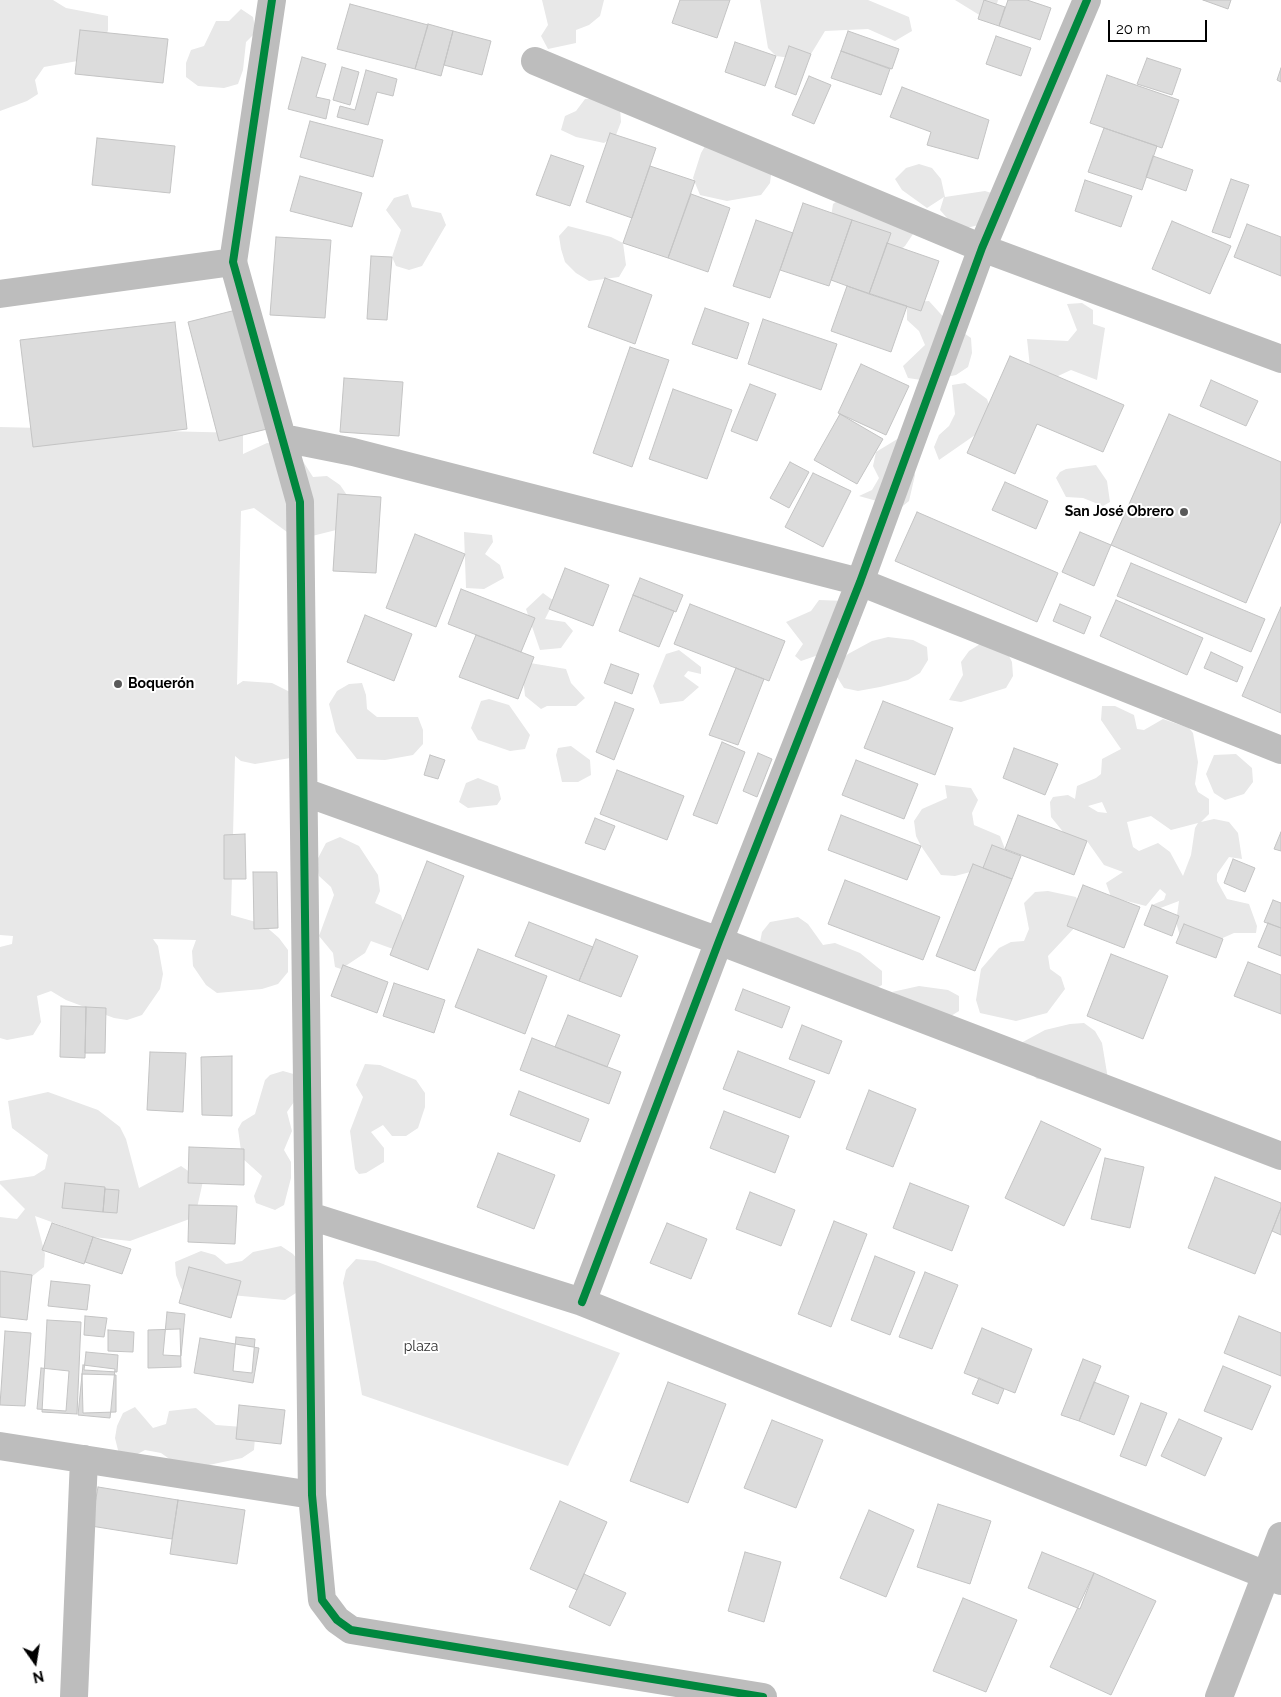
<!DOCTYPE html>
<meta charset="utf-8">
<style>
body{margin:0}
#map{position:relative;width:1281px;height:1697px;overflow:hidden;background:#fff;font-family:Raleway,sans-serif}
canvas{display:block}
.north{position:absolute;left:10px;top:1637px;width:50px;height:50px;-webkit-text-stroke:4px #fff;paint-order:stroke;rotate:167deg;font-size:14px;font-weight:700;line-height:20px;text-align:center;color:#000}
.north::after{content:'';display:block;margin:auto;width:18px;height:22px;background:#000;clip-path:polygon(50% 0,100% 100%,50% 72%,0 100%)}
.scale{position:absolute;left:1108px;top:20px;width:99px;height:22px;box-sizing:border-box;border:2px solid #000;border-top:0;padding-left:6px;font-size:15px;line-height:18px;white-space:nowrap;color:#000;-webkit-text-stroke:4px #fff;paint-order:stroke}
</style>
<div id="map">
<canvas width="1281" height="1697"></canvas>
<div class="north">N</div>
<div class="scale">20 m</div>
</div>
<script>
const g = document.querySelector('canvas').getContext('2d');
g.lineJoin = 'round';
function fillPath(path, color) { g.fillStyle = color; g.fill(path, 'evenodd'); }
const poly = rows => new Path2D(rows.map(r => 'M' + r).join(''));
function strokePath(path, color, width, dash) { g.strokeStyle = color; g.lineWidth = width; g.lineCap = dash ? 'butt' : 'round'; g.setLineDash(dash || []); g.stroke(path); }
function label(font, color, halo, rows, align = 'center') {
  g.font = font + ' Raleway,sans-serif'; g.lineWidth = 4; g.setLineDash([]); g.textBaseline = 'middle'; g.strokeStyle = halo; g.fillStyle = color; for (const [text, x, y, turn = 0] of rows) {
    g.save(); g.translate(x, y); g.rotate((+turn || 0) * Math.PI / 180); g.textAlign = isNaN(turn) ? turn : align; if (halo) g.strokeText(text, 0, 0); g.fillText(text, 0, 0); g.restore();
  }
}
fillPath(poly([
 [0,0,53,0,66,8,108,16,108,30,100,57,44,67,35,80,38,94,27,101,0,111],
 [542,0,604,0,600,16,589,25,576,30,576,43,548,49,541,36,548,25],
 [760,0,868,0,909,17,912,31,895,41,868,29,825,31,811,54,805,60,776,56,768,48],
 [955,0,998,0,994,15,981,16],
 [241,9,253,17,256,32,246,42,243,70,238,84,224,88,198,86,186,77,186,63,191,50,204,46,216,21,229,21],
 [612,98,620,108,621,122,616,135,604,143,576,137,561,130,565,116,576,111,585,99],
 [734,135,762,141,772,167,770,183,761,195,727,201,700,195,693,178,701,153,708,141],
 [919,164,932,168,941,179,945,197,985,191,998,195,990,222,963,229,954,226,940,210,944,197,927,208,902,190,895,179,906,168],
 [408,194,412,207,441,213,446,225,422,266,409,270,396,266,392,257,401,230,386,210,394,198],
 [844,196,913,234,905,246,895,254,831,217,833,204],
 [568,226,611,237,623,243,626,265,619,277,589,281,576,273,565,262,561,249,559,236],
 [929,301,948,322,971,338,972,353,968,367,956,375,928,381,908,378,903,366,925,345,919,331,907,320,907,306,915,302],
 [1082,303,1093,310,1093,324,1105,328,1097,380,1071,370,1058,376,1041,376,1030,367,1027,339,1068,341,1077,330,1067,304],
 [965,383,987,399,992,412,988,426,939,460,934,447,939,435,949,426,955,414,952,385],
 [0,427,243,433,243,454,267,443,283,445,297,452,313,477,327,476,340,485,349,498,340,529,312,536,287,532,254,508,241,511,237,685,243,681,272,683,298,696,302,756,255,764,241,761,235,756,231,915,263,924,279,938,288,950,288,972,278,984,262,989,217,993,206,985,193,966,192,951,196,940,153,939,158,946,163,974,160,989,142,1015,127,1020,114,1018,66,1000,51,991,37,996,41,1022,33,1035,7,1040,0,1038,0,947,12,944,13,936,0,935],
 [899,438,908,448,915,475,909,501,888,518,884,503,859,496,872,490,879,478,873,466,876,452],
 [1096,465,1107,481,1110,502,1103,506,1083,498,1066,497,1056,478,1060,472,1066,469],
 [464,532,492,535,493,542,485,554,500,565,504,578,484,589,466,588],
 [543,593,554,601,545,619,565,622,573,631,561,648,540,650,526,609],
 [819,600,846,601,857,609,859,624,851,636,827,652,801,661,795,656,803,644,786,622,811,611],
 [888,637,913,640,927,647,928,660,920,673,908,680,880,687,858,691,844,688,837,677,838,663,848,654,872,641],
 [980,644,1006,650,1012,662,1013,676,1006,688,961,702,949,700,963,675,961,662,969,651],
 [679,650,701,667,701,674,688,671,684,676,699,687,683,701,660,704,653,686,666,654],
 [530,663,566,669,571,683,585,698,576,706,547,706,541,709,525,696,522,667],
 [362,683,366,695,367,709,377,717,418,717,423,730,423,744,413,755,385,760,357,759,336,732,329,704,337,691,349,684],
 [489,699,509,705,530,735,525,749,510,751,478,740,471,728,481,701],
 [1102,706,1115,706,1134,715,1137,729,1144,730,1163,719,1189,728,1193,733,1198,762,1195,784,1198,792,1209,799,1209,814,1201,822,1214,819,1229,822,1238,833,1242,859,1229,857,1217,874,1217,881,1227,899,1249,904,1257,926,1256,933,1234,933,1209,944,1180,936,1176,922,1179,901,1155,910,1152,905,1164,900,1166,894,1160,889,1146,906,1111,897,1106,883,1123,872,1104,865,1087,841,1069,839,1051,817,1050,802,1053,797,1068,795,1075,799,1077,786,1096,778,1101,774,1102,759,1121,749,1101,720],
 [1102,802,1107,813,1098,812,1088,806],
 [1151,816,1171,830,1198,823,1195,828,1191,855,1183,876,1170,852,1158,843,1139,851,1133,847,1127,822],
 [571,746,590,760,591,775,578,782,562,782,556,755,558,748],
 [1236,754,1252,768,1253,782,1244,794,1225,800,1214,793,1206,774,1214,755],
 [478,778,498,786,501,799,497,805,468,808,459,802,466,783],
 [945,785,971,788,978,800,972,813,974,825,1000,836,1005,849,997,865,955,876,941,875,921,846,916,836,914,821,922,809,947,798],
 [340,837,359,846,378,875,380,891,375,903,401,915,407,936,393,949,371,941,365,953,341,969,335,967,333,953,319,936,334,895,331,887,319,876,316,862,326,843],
 [1048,891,1076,897,1082,910,1077,925,1048,956,1050,969,1061,977,1065,989,1047,1013,1016,1021,980,1013,976,1000,981,969,999,948,1011,942,1024,941,1029,929,1024,903,1035,892],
 [798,917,808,924,823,945,835,943,860,953,882,971,882,985,857,998,759,947,762,932,770,922],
 [919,986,948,990,959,996,959,1011,946,1019,892,992],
 [1084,1023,1095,1031,1102,1043,1109,1085,1037,1079,1028,1070,1021,1043,1045,1030,1070,1024],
 [365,1064,380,1065,416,1080,425,1093,425,1107,418,1128,406,1136,392,1136,383,1125,371,1132,384,1148,384,1162,366,1173,359,1174,355,1169,350,1131,363,1097,356,1085],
 [283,1071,297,1075,303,1089,287,1112,292,1131,284,1150,291,1162,291,1178,284,1205,275,1210,256,1203,254,1196,262,1176,242,1158,238,1129,242,1122,255,1114,265,1080,270,1075],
 [48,1092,98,1110,120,1127,126,1139,139,1188,181,1166,203,1181,195,1217,130,1241,93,1237,35,1216,45,1254,44,1267,30,1278,14,1277,0,1270,0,1217,17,1219,25,1209,0,1184,0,1181,34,1176,45,1169,48,1155,12,1128,8,1101],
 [281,1246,293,1254,302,1265,296,1293,285,1300,231,1295,190,1298,181,1288,176,1275,175,1262,201,1251,215,1255,226,1264,242,1261,253,1252],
 [356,1259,375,1261,620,1353,568,1466,362,1395,343,1283,346,1270],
 [135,1407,153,1428,166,1424,169,1411,196,1408,216,1425,243,1427,255,1437,254,1450,242,1458,185,1470,161,1453,145,1450,132,1457,119,1454,115,1438,117,1426,123,1413]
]), '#e8e8e8');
const building = poly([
 [680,0,730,0,717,38,672,23,680,0],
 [984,0,1005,7,999,26,978,19,984,0],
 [1008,0,1027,0,1051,8,1040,40,999,26,1008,0],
 [1203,0,1231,0,1228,9,1203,0],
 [350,4,428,25,415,69,337,49,350,4],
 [428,24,453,31,441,76,415,69,428,24],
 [80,30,168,39,163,83,75,74,80,30],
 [453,31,491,41,482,75,444,65,453,31],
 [848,31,899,49,892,69,841,51,848,31],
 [996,36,1031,48,1021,76,986,64,996,36],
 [735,42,776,56,765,86,725,72,735,42],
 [789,46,811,54,796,95,775,87,789,46],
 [841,51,890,69,881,95,831,78,841,51],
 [302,57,326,64,316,97,330,100,326,119,288,109,302,57],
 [1147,58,1181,69,1172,95,1137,84,1147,58],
 [342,67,359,72,350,105,333,100,342,67],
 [1281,68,1281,82,1277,80,1281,68],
 [366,70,397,79,393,96,377,92,368,125,337,117,340,106,355,110,366,70],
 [1107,75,1179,100,1162,148,1090,123,1107,75],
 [809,76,831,85,814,124,792,115,809,76],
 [902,87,989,120,978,159,927,145,931,132,890,117,902,87],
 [310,121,383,140,373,177,300,157,310,121],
 [1104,128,1157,146,1142,190,1088,172,1104,128],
 [610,133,656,148,632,218,586,202,610,133],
 [97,138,175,146,170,193,92,185,97,138],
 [551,155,584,166,570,206,536,195,551,155],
 [1153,156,1193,170,1186,191,1146,177,1153,156],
 [650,166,695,181,668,258,623,243,650,166],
 [300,176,362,193,352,227,290,211,300,176],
 [1231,179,1249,185,1230,238,1212,232,1231,179],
 [1085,180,1132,196,1121,227,1075,211,1085,180],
 [691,194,730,208,708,272,668,258,691,194],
 [803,203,852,220,829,286,780,270,803,203],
 [756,220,793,233,770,298,733,286,756,220],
 [852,220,891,233,869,294,831,280,852,220],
 [1172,221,1231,246,1210,294,1152,269,1172,221],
 [1247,224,1281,237,1281,276,1234,257,1247,224],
 [276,237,331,240,325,318,270,315,276,237],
 [887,243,939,261,921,311,869,294,887,243],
 [371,256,392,257,387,320,367,319,371,256],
 [605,278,652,295,635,344,588,327,605,278],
 [847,286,907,306,891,352,831,331,847,286],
 [705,308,749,323,737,359,692,344,705,308],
 [236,310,267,429,219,441,188,322,236,310],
 [763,319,837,344,821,390,748,364,763,319],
 [175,322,187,429,33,447,20,340,175,322],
 [630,347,669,360,632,467,593,453,630,347],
 [1010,356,1124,405,1103,452,1037,424,1015,474,967,453,1010,356],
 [861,364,909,386,886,435,838,413,861,364],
 [344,378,403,382,399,436,340,432,344,378],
 [1211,380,1258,401,1246,426,1200,406,1211,380],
 [750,384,776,394,757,441,731,431,750,384],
 [673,389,732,410,707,479,649,459,673,389],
 [840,414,883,439,857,484,814,460,840,414],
 [1169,414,1281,462,1281,521,1246,603,1111,545,1169,414],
 [790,462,809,472,789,508,770,498,790,462],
 [813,473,851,491,823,547,785,527,813,473],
 [1005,482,1048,501,1036,529,992,510,1005,482],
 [338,494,381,497,376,573,333,571,338,494],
 [917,512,1058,573,1037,622,895,561,917,512],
 [1080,532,1111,545,1094,586,1062,572,1080,532],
 [415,534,465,554,436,627,386,608,415,534],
 [1131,563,1265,619,1251,652,1117,596,1131,563],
 [565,568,609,585,593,626,549,609,565,568],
 [640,578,683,595,676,612,633,595,640,578],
 [461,589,535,618,521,652,448,624,461,589],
 [633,595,674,611,659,647,619,631,633,595],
 [1116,600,1203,638,1187,675,1100,636,1116,600],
 [690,604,785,641,769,681,674,644,690,604],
 [1060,604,1091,617,1084,634,1053,621,1060,604],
 [1281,607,1281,713,1242,696,1281,607],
 [365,615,412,634,394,681,347,662,365,615],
 [476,635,534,657,518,699,459,677,476,635],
 [1211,652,1243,667,1237,682,1204,668,1211,652],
 [611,664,639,674,632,694,604,683,611,664],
 [736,668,764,679,738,745,709,735,736,668],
 [883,701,953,728,935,775,864,748,883,701],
 [615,702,634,709,614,760,596,752,615,702],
 [722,742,745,752,717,824,693,815,722,742],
 [1014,748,1058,764,1045,795,1003,778,1014,748],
 [758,753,772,759,757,797,743,791,758,753],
 [430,755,445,760,438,779,424,775,430,755],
 [856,760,918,784,904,819,842,795,856,760],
 [617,770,684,796,667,840,600,814,617,770],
 [841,815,921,846,907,880,828,850,841,815],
 [1018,815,1087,841,1074,875,1005,849,1018,815],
 [595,818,615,826,605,850,585,843,595,818],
 [1281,832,1281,851,1274,849,1281,832],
 [245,834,246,879,224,879,224,835,245,834],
 [992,845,1021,856,1012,879,983,868,992,845],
 [1233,859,1255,868,1245,892,1224,883,1233,859],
 [427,861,464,876,428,970,390,955,427,861],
 [973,864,1012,879,975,971,936,956,973,864],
 [253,872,277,872,278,928,254,929,253,872],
 [845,880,940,917,923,960,828,924,845,880],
 [1083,885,1140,907,1124,948,1067,926,1083,885],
 [1273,900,1281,903,1281,928,1264,922,1273,900],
 [1152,905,1179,916,1172,936,1144,925,1152,905],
 [529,922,593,947,579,981,515,956,529,922],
 [1268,923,1281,928,1281,956,1258,947,1268,923],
 [1184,924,1223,939,1216,958,1176,943,1184,924],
 [596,939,638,956,621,997,579,981,596,939],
 [478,949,547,976,525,1034,455,1007,478,949],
 [1111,954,1168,976,1143,1039,1087,1016,1111,954],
 [1248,962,1281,975,1281,1014,1234,996,1248,962],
 [343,965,388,982,377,1013,331,996,343,965],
 [394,983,445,1000,434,1033,383,1016,394,983],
 [743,989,790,1007,782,1028,735,1010,743,989],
 [61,1006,86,1007,85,1058,60,1057,61,1006],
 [86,1007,106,1008,105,1053,85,1053,86,1007],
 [568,1015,620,1035,607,1067,555,1047,568,1015],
 [802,1025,842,1041,829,1074,789,1059,802,1025],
 [532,1038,621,1072,609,1104,520,1070,532,1038],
 [738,1051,815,1081,800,1118,723,1089,738,1051],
 [150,1052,186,1053,183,1112,147,1110,150,1052],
 [232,1056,232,1116,202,1115,201,1057,232,1056],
 [869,1090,916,1109,893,1167,846,1149,869,1090],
 [519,1091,589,1119,580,1142,510,1115,519,1091],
 [724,1111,789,1136,775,1173,710,1148,724,1111],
 [1041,1121,1101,1149,1064,1226,1005,1198,1041,1121],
 [189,1147,244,1149,244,1185,188,1183,189,1147],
 [498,1153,555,1175,534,1229,477,1207,498,1153],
 [1105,1158,1144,1167,1130,1228,1091,1219,1105,1158],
 [1215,1177,1281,1203,1281,1208,1255,1274,1188,1248,1215,1177],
 [65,1183,105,1187,103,1212,62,1208,65,1183],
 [910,1183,969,1206,952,1251,893,1228,910,1183],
 [105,1189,119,1190,117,1213,103,1212,105,1189],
 [750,1192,795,1210,781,1246,736,1229,750,1192],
 [189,1205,237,1206,235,1244,188,1242,189,1205],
 [1281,1208,1281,1235,1272,1231,1281,1208],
 [834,1221,867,1234,831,1327,798,1314,834,1221],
 [52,1223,93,1237,84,1264,42,1250,52,1223],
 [667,1223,707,1239,691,1279,650,1263,667,1223],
 [93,1237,131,1249,122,1274,85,1262,93,1237],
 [875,1256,915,1272,890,1335,851,1320,875,1256],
 [189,1267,241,1281,231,1318,179,1303,189,1267],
 [0,1271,32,1275,27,1320,0,1317,0,1271],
 [925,1272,958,1285,932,1349,899,1337,925,1272],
 [51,1281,90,1285,87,1310,48,1306,51,1281],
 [167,1312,185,1314,181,1356,163,1355,167,1312],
 [85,1316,107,1318,104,1337,84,1335,85,1316],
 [1239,1316,1281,1333,1281,1376,1224,1353,1239,1316],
 [47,1320,81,1322,77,1414,42,1412,47,1320],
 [982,1328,1032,1349,1015,1393,964,1373,982,1328],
 [180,1329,181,1367,148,1368,148,1330,180,1329],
 [108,1330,134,1332,133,1352,108,1351,108,1330],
 [5,1331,31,1333,25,1406,0,1405,5,1331],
 [236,1337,255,1339,252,1373,233,1371,236,1337],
 [200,1338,259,1348,253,1383,194,1373,200,1338],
 [86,1352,118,1355,117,1372,84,1370,86,1352],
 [1083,1359,1101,1366,1079,1421,1061,1415,1083,1359],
 [83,1365,115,1369,110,1418,78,1415,83,1365],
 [1223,1366,1271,1386,1252,1430,1204,1411,1223,1366],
 [41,1368,69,1371,66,1411,37,1409,41,1368],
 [82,1374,116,1375,116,1412,83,1413,82,1374],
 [979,1378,1004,1389,998,1404,972,1394,979,1378],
 [668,1382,726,1404,688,1503,630,1481,668,1382],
 [1094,1382,1129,1396,1114,1435,1079,1421,1094,1382],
 [1141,1403,1167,1413,1146,1466,1120,1456,1141,1403],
 [239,1405,285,1410,281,1444,236,1439,239,1405],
 [1179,1419,1222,1438,1205,1476,1161,1456,1179,1419],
 [772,1420,823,1440,796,1508,744,1488,772,1420],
 [98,1487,178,1500,172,1539,91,1526,98,1487],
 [178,1500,245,1510,237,1564,170,1554,178,1500],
 [560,1501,607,1522,577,1590,530,1569,560,1501],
 [938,1504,991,1521,970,1584,917,1567,938,1504],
 [869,1510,914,1530,886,1597,840,1578,869,1510],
 [745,1552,781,1562,764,1622,728,1611,745,1552],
 [1042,1552,1094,1573,1080,1609,1028,1588,1042,1552],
 [1094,1573,1156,1601,1111,1695,1050,1667,1094,1573],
 [584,1574,626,1593,610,1626,569,1607,584,1574],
 [963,1598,1017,1620,986,1692,933,1671,963,1598]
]);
fillPath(building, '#dcdcdc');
strokePath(building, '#c4c4c4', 1);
strokePath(poly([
 [535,61,982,248,1281,359],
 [233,262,300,502,312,1495,322,1600,337,1620,351,1630,763,1697],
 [283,438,353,452,860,582,1281,750],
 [304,792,719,941,1281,1156],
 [310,1216,582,1302,1281,1581],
 [582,1302,719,941,860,582,982,248,1087,0],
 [0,1446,312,1495],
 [74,1697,84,1459],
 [1219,1697,1281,1536]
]), '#bdbdbd', 28);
strokePath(poly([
 [0,294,233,262,272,0]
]), '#bdbdbd', 28);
strokePath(poly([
 [272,0,233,262,300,502,312,1495,322,1600,337,1620,351,1630,763,1697],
 [582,1302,719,941,860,582,982,248,1087,0]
]), '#00873e', 8);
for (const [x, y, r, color] of [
 [1184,512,5,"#595959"],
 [118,684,5,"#595959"]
]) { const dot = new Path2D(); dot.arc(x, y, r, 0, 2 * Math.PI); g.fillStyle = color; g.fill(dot); strokePath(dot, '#fff', 2); }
label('bold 14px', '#000', '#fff', [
 ["San José Obrero",1174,512],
 ["Boquerón",128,684,"left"]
], 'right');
label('14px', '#2d2d2d', '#fff', [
 ["plaza",421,1347]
]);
</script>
